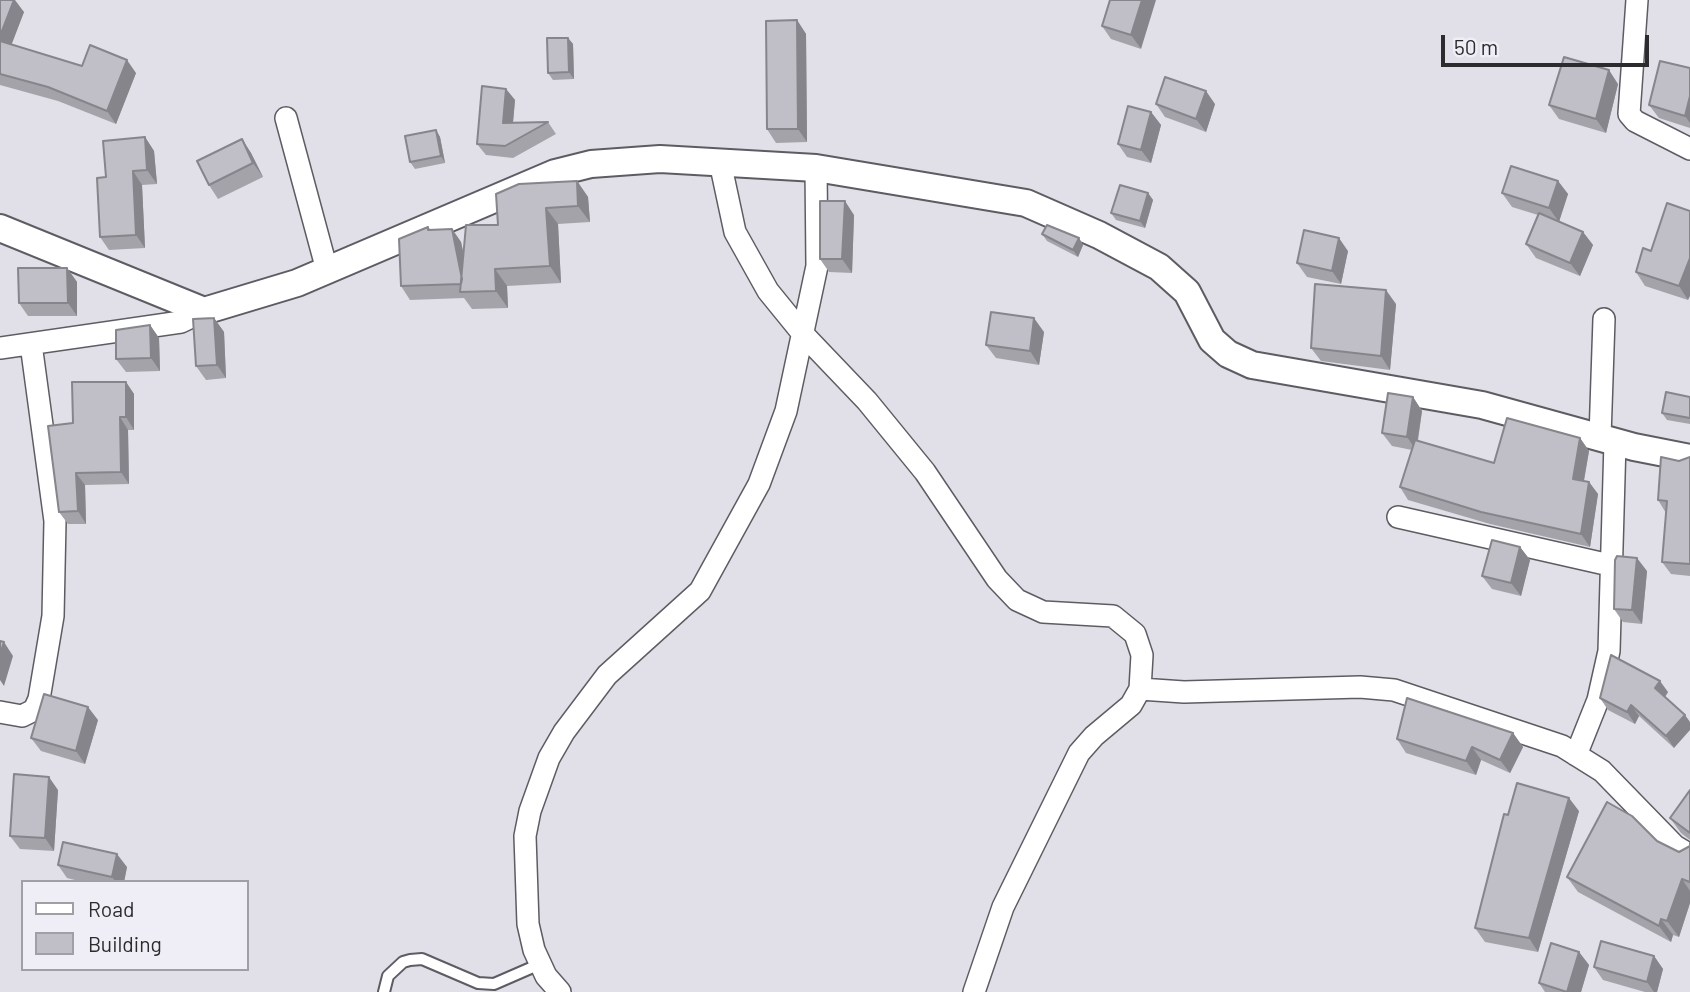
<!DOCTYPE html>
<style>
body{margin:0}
#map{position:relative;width:1690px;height:992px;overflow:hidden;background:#e1dfe8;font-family:Barlow,sans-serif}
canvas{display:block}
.legend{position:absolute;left:21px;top:880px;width:228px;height:91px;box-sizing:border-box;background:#efedf5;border:2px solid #a19fa5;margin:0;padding:9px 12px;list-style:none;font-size:21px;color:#2c2b2e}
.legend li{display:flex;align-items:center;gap:14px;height:35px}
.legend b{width:35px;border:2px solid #a19fa5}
.scale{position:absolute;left:1441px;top:35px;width:208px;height:32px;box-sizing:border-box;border:4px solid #2c2b2e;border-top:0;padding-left:9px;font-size:21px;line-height:24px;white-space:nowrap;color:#2c2b2e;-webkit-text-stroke:5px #efedf5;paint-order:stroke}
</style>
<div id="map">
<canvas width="1690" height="992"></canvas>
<ul class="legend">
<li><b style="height:9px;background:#fff"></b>Road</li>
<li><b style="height:19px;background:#c0bec6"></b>Building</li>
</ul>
<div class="scale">50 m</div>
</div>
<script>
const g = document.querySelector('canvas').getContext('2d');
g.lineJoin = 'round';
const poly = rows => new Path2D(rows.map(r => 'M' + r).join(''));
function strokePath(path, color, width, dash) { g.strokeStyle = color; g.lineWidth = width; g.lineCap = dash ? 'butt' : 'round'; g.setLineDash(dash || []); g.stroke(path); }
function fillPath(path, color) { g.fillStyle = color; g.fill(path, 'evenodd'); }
const service = poly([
 [384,992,388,976,403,962,410,960,422,959,478,983,494,984,540,964]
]);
const minor = poly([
 [1637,0,1629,114,1635,121,1690,149],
 [286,118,327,270],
 [720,162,735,232,768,291,803,334,867,401,925,472,997,579,1017,600,1043,612,1113,616,1135,634,1142,655,1140,689,1131,705,1094,736,1079,753,1003,907,974,992],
 [0,348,181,322,204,311],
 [1600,437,1604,319],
 [1398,517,1614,566],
 [1140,689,1184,692,1360,687,1394,690,1562,746,1602,771,1675,846,1690,855],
 [0,712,22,716,34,710,39,699,53,616,55,521,31,344],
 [1576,755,1598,700,1609,651,1615,442],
 [560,992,546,976,534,950,528,924,525,836,530,811,549,758,564,732,607,675,700,591,759,484,786,411,817,266,816,168]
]);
const tertiary = poly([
 [0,228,204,311,297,283,555,173,591,164,660,159,816,168,1026,203,1099,235,1159,267,1187,292,1212,340,1228,354,1252,365,1482,405,1634,447,1690,458]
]);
strokePath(service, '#5e5c63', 14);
strokePath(minor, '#5e5c63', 24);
strokePath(tertiary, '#5e5c63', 30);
strokePath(service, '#fff', 10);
strokePath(minor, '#fff', 21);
strokePath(tertiary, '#fff', 26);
fillPath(poly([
 [0,0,24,12,11,44,82,66,136,73,116,124,58,101,0,85],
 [1110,0,1141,49,1111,39,1102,26],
 [797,20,806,34,807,142,776,143,767,129],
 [568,38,573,44,574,79,553,80,548,73],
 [1690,68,1690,128,1659,118,1649,105],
 [1618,84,1606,133,1559,119,1549,105],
 [506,89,515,100,513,122,548,122,556,134,513,158,486,155,477,144],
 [1156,104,1215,104,1206,132,1165,117],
 [1151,112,1161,125,1151,163,1127,157,1118,144],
 [436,130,440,137,445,163,415,169,410,162],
 [145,137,154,151,157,184,142,185,145,248,109,250,100,237,106,177],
 [242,139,251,153,263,177,218,199,209,185],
 [577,181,588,197,590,222,558,224,561,283,507,286,508,308,472,309,464,298,410,300,401,286,428,227,430,229,452,229,461,242,464,255,498,225],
 [1558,181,1568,194,1559,221,1583,232,1593,245,1580,276,1536,258,1526,244,1538,215,1512,207,1502,193],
 [1148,193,1153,200,1145,228,1116,220,1111,213],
 [1667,203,1688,300,1645,286,1636,272,1651,251],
 [854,215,852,273,829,272,820,259],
 [1042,234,1079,238,1083,245,1078,257,1047,241],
 [1348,251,1341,284,1307,277,1297,263],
 [67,268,77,282,77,316,28,316,19,303],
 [1396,304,1390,370,1321,361,1311,348],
 [214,318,224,332,226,378,206,380,196,366],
 [150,325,159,338,160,371,126,372,116,359],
 [1044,332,1039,365,996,358,986,345],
 [126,382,134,394,134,430,128,430,129,484,85,485,86,524,68,524,59,512,73,423],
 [1413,397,1422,411,1418,441,1494,463,1580,438,1589,451,1584,481,1589,482,1598,494,1590,547,1490,524,1408,500,1400,487,1412,450,1392,446,1382,433],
 [1690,397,1690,424,1667,420,1662,413],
 [1690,457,1690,576,1671,574,1662,562,1666,513,1658,500,1679,461],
 [1520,547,1530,560,1521,596,1492,589,1482,576],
 [1647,571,1642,624,1623,622,1614,609],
 [1668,692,1665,697,1674,748,1639,716,1635,724,1608,710,1600,698],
 [98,720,85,764,41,751,31,738],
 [1513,733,1523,747,1510,773,1481,760,1476,775,1406,753,1397,739],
 [58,790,54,851,20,849,10,836],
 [1690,790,1690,840,1681,833,1670,818],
 [1579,811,1538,952,1485,942,1475,928,1508,815],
 [1657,841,1679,852,1690,846,1690,843,1690,903,1679,937,1673,935,1671,942,1578,892,1567,877],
 [58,865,127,867,124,882,83,882,67,878],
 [1579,952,1589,965,1581,992,1545,992,1539,983],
 [1654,956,1663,969,1657,992,1645,992,1603,980,1594,967]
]), '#a5a3aa');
fillPath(poly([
 [14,0,15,0,24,12,8,54,0,43,0,36],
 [1142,0,1156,0,1141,49,1131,35],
 [797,20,806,34,807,142,798,129],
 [568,38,573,44,574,79,569,72],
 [127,60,136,73,116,124,107,111],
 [1609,70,1618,84,1606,133,1596,119],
 [506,89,515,100,512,134,503,123],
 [1206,91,1215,104,1206,132,1196,119],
 [1690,96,1690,123,1685,116],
 [1151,112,1161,125,1151,163,1141,150],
 [436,130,440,137,445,163,441,156],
 [145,137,154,151,157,184,147,170],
 [242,139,251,153,263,177,253,163],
 [133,171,142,185,145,248,136,235],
 [577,181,588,197,590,222,578,206],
 [1558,181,1568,194,1559,222,1549,208],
 [1148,193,1153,200,1145,228,1140,221],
 [845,201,854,215,852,273,842,259],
 [546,208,558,224,561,283,550,266],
 [452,229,461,242,471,292,463,284],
 [1583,232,1593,245,1580,276,1570,263],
 [1079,238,1083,245,1078,257,1073,250],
 [1339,238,1348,251,1341,284,1332,271],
 [1690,258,1690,296,1688,300,1679,286],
 [67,268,77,282,77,316,68,303],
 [495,269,507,286,508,308,496,291],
 [1386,290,1396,304,1390,370,1381,356],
 [214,318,224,332,226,378,217,365],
 [1034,318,1044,332,1039,365,1030,351],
 [150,325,159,338,160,371,151,358],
 [126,382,134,394,134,430,126,417],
 [1413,397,1422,411,1416,450,1407,437],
 [120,417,128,430,129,484,121,472],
 [1580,438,1589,451,1582,491,1573,479],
 [76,473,85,485,86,524,78,511],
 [1589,482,1598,494,1590,547,1581,534],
 [1520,547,1530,560,1521,596,1511,583],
 [1637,558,1647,571,1642,624,1632,610],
 [4,642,13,656,4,686,0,680,0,654],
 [1660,681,1668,692,1663,700,1655,688],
 [1631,705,1639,716,1635,724,1627,712],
 [88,707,98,720,85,764,76,751],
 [1685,715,1690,722,1690,730,1674,748,1666,736],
 [1513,733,1523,747,1510,773,1500,760],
 [1472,747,1481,760,1476,775,1466,761],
 [49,777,58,790,54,851,45,838],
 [1569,798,1579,811,1538,952,1529,938],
 [117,854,127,867,124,882,116,882,112,877],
 [1682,879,1690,891,1690,903,1679,937,1667,921],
 [1661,919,1673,935,1671,942,1659,926],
 [1579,952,1589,965,1581,992,1567,992],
 [1654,956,1663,969,1657,992,1654,992,1647,982]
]), '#86858b');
const building = poly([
 [0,0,14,0,0,36,0,0],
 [1110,0,1142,0,1131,35,1102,26,1110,0],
 [797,20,798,129,767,129,766,21,797,20],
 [547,38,568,38,569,72,548,73,547,38],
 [0,41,82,66,90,45,127,60,107,111,48,87,0,74,0,41],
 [1564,57,1609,70,1596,119,1549,105,1564,57],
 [1660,61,1690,68,1690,96,1685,116,1649,105,1660,61],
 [1165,77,1206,91,1196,119,1156,104,1165,77],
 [482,86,506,89,503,123,548,122,505,146,477,144,482,86],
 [1128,106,1151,112,1141,150,1118,144,1128,106],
 [436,130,441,156,410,162,405,136,436,130],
 [145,137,147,170,133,171,136,235,100,237,97,178,106,177,103,141,145,137],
 [242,139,253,163,209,185,197,161,242,139],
 [1511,166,1558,181,1549,208,1502,193,1511,166],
 [577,181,578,206,546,208,550,266,495,269,496,291,460,292,466,225,498,225,496,194,519,184,577,181],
 [1120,185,1148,193,1140,221,1111,213,1120,185],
 [820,201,845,201,842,259,820,259,820,201],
 [1667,203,1690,211,1690,258,1679,286,1636,272,1643,248,1651,251,1667,203],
 [1539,213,1583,232,1570,263,1526,244,1539,213],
 [1047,225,1079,238,1073,250,1042,234,1047,225],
 [428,227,428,230,452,229,462,279,461,284,401,286,399,239,428,227],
 [1304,230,1339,238,1332,271,1297,263,1304,230],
 [18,268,67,268,68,303,19,303,18,268],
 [1315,284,1386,290,1381,356,1311,348,1315,284],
 [991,312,1034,318,1030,351,986,345,991,312],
 [214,318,217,365,196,366,193,319,214,318],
 [150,325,151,358,116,359,116,330,150,325],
 [72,382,126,382,126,417,120,417,121,472,76,473,78,511,59,512,48,426,73,423,72,382],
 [1666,392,1690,397,1690,418,1662,413,1666,392],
 [1388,393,1413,397,1407,437,1382,433,1388,393],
 [1507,418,1580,438,1573,479,1589,482,1581,534,1481,512,1400,487,1415,440,1494,463,1507,418],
 [1661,457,1679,461,1690,457,1690,564,1662,562,1667,501,1658,500,1661,457],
 [1492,540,1520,547,1511,583,1482,576,1492,540],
 [1617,556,1637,558,1632,610,1614,609,1615,560,1617,556],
 [0,641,4,642,0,654,0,641],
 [1611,655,1660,681,1655,688,1685,715,1666,736,1631,705,1627,712,1600,698,1611,655],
 [44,694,88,707,76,751,31,738,44,694],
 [1407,698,1513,733,1500,760,1472,747,1466,761,1397,739,1407,698],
 [14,774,49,777,45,838,10,836,14,774],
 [1517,783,1569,798,1529,938,1475,928,1504,814,1508,815,1517,783],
 [1690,790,1690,833,1670,818,1690,790],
 [1607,802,1632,816,1657,841,1679,852,1690,846,1690,843,1690,882,1682,879,1667,921,1661,919,1659,926,1567,877,1607,802],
 [63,842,117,854,112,877,58,865,63,842],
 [1601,941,1654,956,1647,982,1594,967,1601,941],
 [1551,943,1579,952,1567,992,1539,983,1551,943]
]);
fillPath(building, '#c0bec6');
strokePath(building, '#86858b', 2);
</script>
